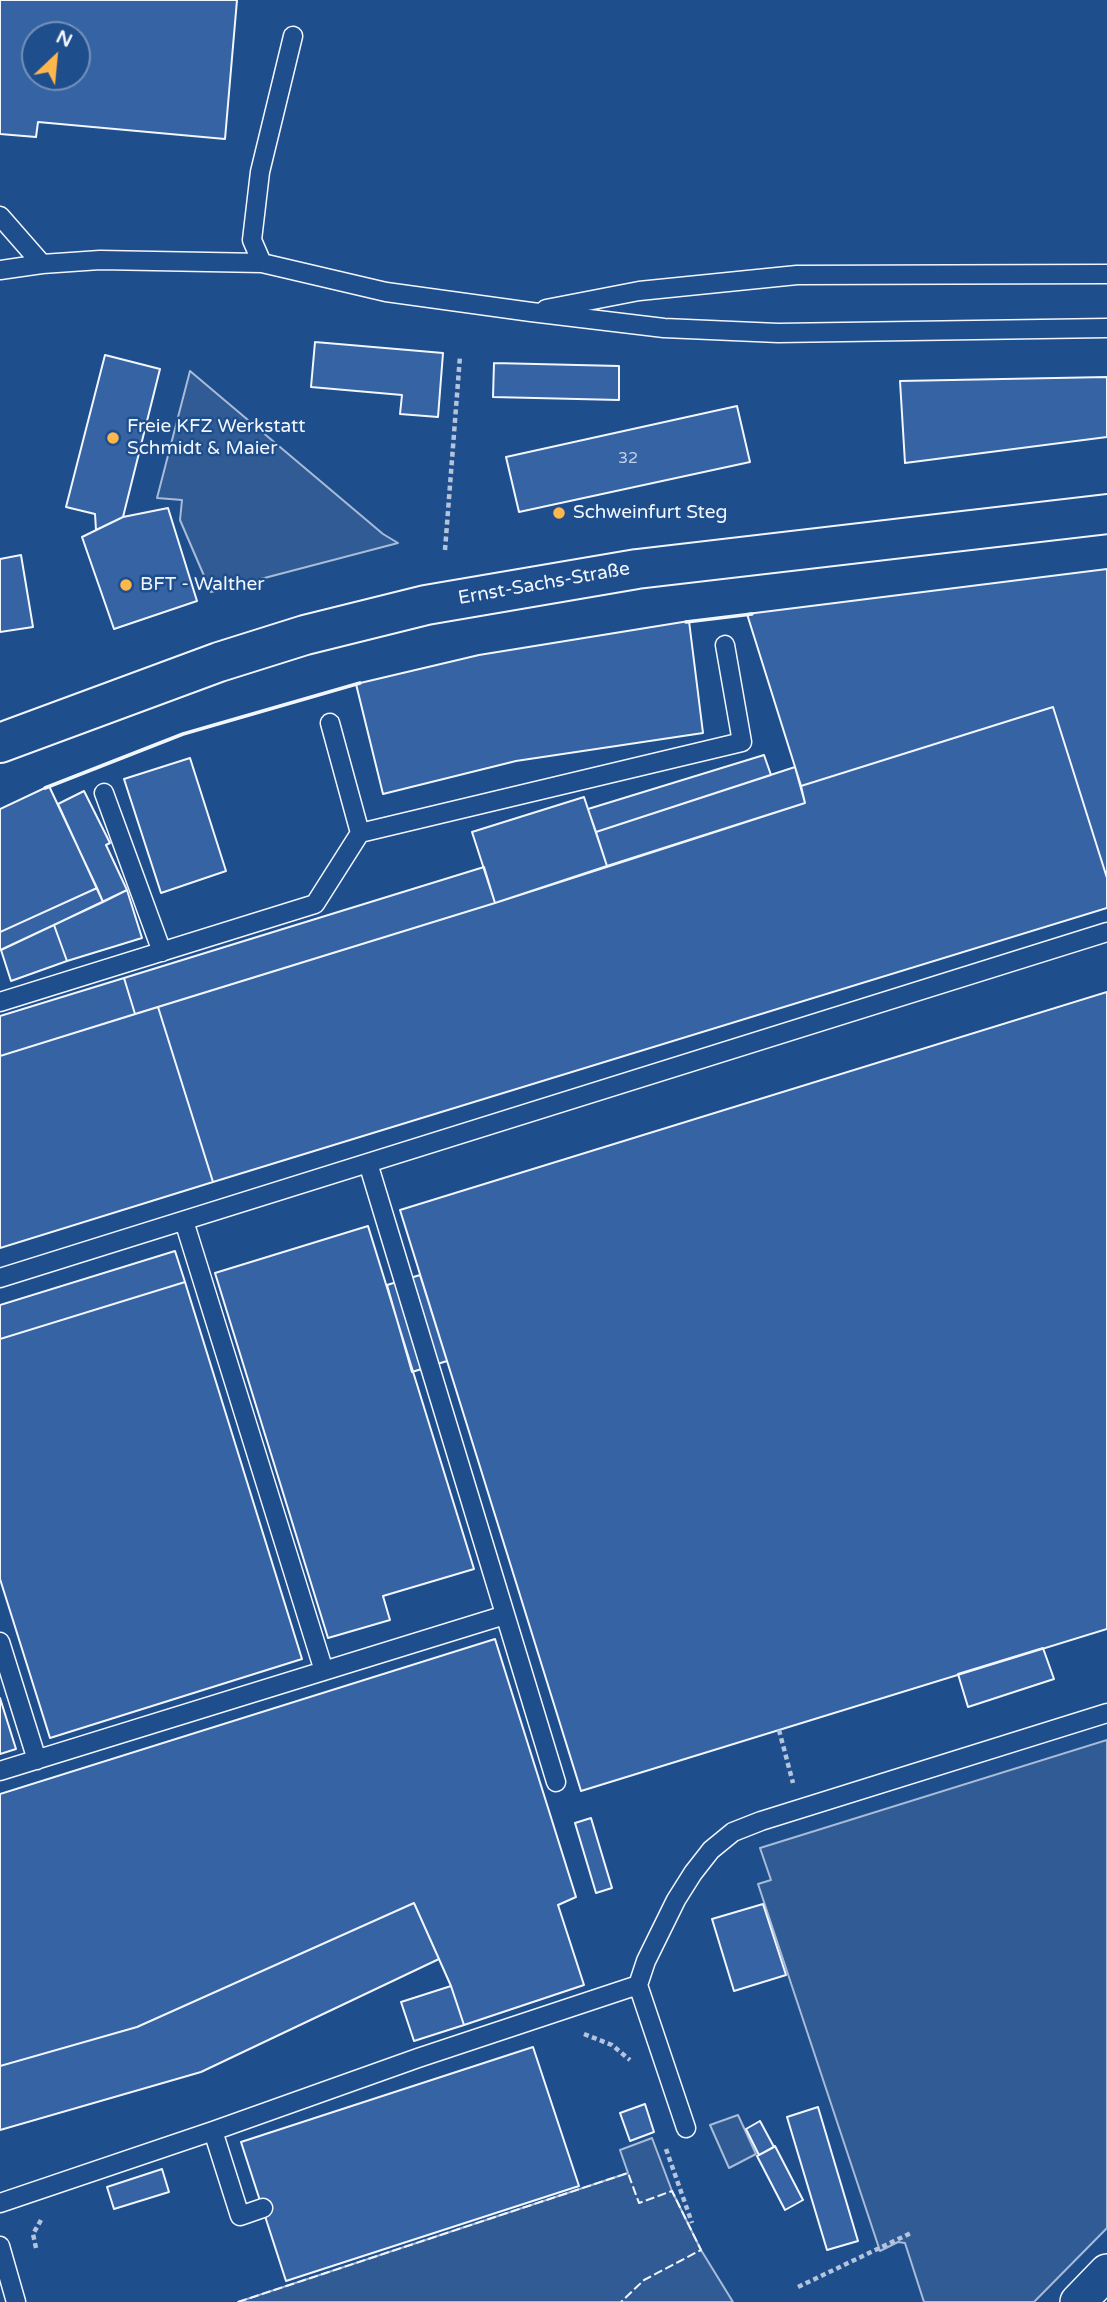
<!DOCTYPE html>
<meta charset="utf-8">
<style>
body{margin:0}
#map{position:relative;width:1107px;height:2302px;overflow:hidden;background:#1f4e8c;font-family:"Varela Round",sans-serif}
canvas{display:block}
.north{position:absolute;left:21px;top:21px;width:70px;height:70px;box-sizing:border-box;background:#1f4e8c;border:2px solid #7391ba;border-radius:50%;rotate:26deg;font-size:19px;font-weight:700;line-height:28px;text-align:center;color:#f2f6ff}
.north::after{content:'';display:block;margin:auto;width:24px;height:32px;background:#ffb74d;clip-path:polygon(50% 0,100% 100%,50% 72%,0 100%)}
</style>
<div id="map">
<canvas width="1107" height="2302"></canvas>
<div class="north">N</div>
</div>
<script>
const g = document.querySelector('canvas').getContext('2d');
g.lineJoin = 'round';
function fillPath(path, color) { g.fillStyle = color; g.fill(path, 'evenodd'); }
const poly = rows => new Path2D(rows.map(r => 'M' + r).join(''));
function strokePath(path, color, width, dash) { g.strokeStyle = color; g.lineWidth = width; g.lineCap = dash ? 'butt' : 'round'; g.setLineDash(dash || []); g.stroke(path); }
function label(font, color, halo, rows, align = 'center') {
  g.font = font + ' "Varela Round",sans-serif'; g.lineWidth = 5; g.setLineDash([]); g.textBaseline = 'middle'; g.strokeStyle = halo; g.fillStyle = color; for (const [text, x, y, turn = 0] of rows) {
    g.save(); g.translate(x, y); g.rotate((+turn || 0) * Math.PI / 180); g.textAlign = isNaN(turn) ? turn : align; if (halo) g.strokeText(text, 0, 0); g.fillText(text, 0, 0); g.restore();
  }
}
const built = poly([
 [190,371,383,534,398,543,211,592,180,520,182,500,157,498,190,371],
 [1107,1740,1107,2228,1034,2302,924,2302,905,2243,898,2242,880,2251,758,1884,771,1880,760,1848,1107,1740],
 [738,2115,756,2154,729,2168,710,2125,738,2115],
 [652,2138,672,2191,701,2250,733,2302,238,2302,628,2173,620,2150,652,2138]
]);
fillPath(built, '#305b95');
strokePath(built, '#a8bbd7', 2);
const building = poly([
 [0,0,237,0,225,139,38,122,36,137,0,134,0,0],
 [35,35,77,35,77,77,35,77,35,35],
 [315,342,443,353,438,417,400,414,402,395,311,387,315,342],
 [105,355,160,369,123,517,96,530,95,514,66,507,105,355],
 [494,363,619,366,619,400,493,397,494,363],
 [1107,377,1107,437,905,463,900,381,1107,377],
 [737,406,750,462,519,512,506,457,737,406],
 [168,508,197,601,114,629,82,537,123,517,168,508],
 [21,555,33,627,0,632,0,559,21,555],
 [1107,569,1107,878,1053,707,801,786,747,614,1107,569],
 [689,621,703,733,516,761,383,794,356,684,479,655,689,621],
 [1053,707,1107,878,1107,908,213,1182,158,1007,495,903,805,803,801,786,1053,707],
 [764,755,771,775,596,832,588,809,764,755],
 [190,758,226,871,161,893,124,779,190,758],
 [795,767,805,803,607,866,596,832,795,767],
 [49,786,97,888,0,932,0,809,49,786],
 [84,791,110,843,106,845,127,890,103,902,58,804,84,791],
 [584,797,607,866,495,903,472,832,584,797],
 [484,867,495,903,135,1014,124,978,484,867],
 [97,888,103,902,0,950,0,932,97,888],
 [127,890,142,938,67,961,54,925,127,890],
 [54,925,67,961,11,981,1,950,54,925],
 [124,978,135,1014,0,1056,0,1016,124,978],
 [1107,992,1107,1629,581,1791,400,1210,1107,992],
 [158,1007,213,1182,0,1248,0,1056,158,1007],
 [368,1226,474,1569,383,1596,390,1620,328,1638,215,1273,368,1226],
 [175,1251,185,1282,0,1339,0,1305,175,1251],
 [420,1275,447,1361,412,1372,387,1285,420,1275],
 [185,1282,302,1659,50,1738,0,1579,0,1339,185,1282],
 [495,1639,576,1897,558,1905,584,1985,464,2025,451,1986,414,1903,137,2027,0,2066,0,1794,495,1639],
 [1043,1648,1054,1679,968,1707,958,1674,1043,1648],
 [0,1698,16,1749,0,1754,0,1698],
 [591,1818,612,1888,596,1893,575,1823,591,1818],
 [414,1903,439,1959,201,2072,0,2130,0,2066,137,2027,414,1903],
 [763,1904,786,1975,734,1991,712,1919,763,1904],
 [451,1986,464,2025,414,2041,401,2002,451,1986],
 [533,2047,579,2186,286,2281,241,2142,533,2047],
 [645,2104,654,2132,630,2141,620,2113,645,2104],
 [818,2107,858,2241,827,2250,787,2117,818,2107],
 [760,2121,774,2147,759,2155,746,2129,760,2121],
 [775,2146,803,2200,785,2210,757,2156,775,2146],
 [162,2169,169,2192,114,2209,107,2187,162,2169]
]);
fillPath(building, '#3563a3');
strokePath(building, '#f2f6ff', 2);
const lane = poly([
 [0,216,42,264],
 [262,263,252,240,260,172,293,36],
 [0,270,42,264,100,260,262,263,386,292,531,312,664,328,778,333,1107,328],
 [546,309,639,291,797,275,1107,274],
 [330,723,360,833],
 [104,793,162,952],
 [0,1002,315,904,360,833,742,742,725,645],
 [368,1163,556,1782],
 [184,1221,324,1671],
 [0,1278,1107,932],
 [0,1642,37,1760],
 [0,1771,505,1615],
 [638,1985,646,1961,676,1900,693,1873,711,1850,733,1832,761,1821,1107,1713],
 [213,2131,240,2216,263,2208],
 [0,2203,213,2131,418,2058,638,1985,686,2128],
 [0,2246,16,2302]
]);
const street = poly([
 [1078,2302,1107,2272]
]);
const secondary = poly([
 [0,743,219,662,305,635,426,605,637,569,1107,514]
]);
strokePath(lane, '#f2f6ff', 21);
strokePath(street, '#f2f6ff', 38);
strokePath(secondary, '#f2f6ff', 42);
strokePath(poly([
 [445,550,460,356],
 [779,1730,793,1783],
 [584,2034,612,2045,630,2060],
 [666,2149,692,2223],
 [36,2248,33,2234,41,2220],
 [798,2287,913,2232]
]), '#b3c4dc', 4.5, [5, 3.5]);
strokePath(lane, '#1f4e8c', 18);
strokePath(street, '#1f4e8c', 35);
strokePath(secondary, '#1f4e8c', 38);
strokePath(poly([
 [238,2302,628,2173,639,2203,672,2191,701,2250,644,2280,621,2302]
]), '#f2f6ff', 2, [9, 3.5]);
strokePath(poly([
 [686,622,752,614],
 [45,788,183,734,360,683]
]), '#f2f6ff', 3.5);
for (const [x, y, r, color] of [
 [113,438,7,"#ffb74d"],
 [559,513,7,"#ffb74d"],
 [126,585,7,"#ffb74d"]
]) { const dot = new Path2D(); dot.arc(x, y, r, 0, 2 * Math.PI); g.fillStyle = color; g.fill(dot); strokePath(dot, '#1f4e8c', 2.5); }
label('16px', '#c3d1e8', null, [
 ["32",628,459]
]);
label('19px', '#f2f6ff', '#1f4e8c', [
 ["Freie KFZ Werkstatt",127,427],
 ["Schmidt & Maier",127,449],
 ["Schweinfurt Steg",573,513],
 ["BFT - Walther",140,585]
], 'left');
label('19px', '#f2f6ff', '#1f4e8c', [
 ["Ernst-Sachs-Straße",544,584,-10]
]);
</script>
